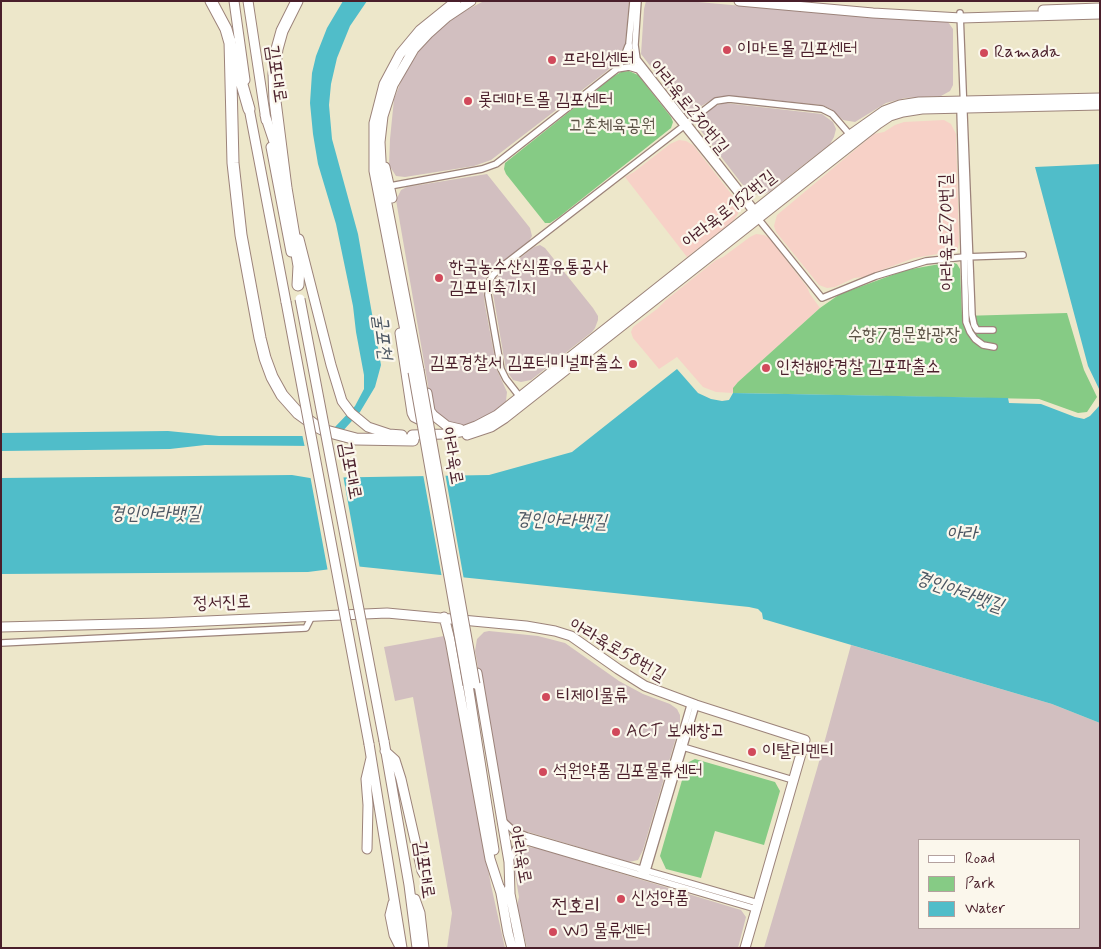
<!DOCTYPE html>
<meta charset="utf-8">
<style>
body{margin:0}
#map{position:relative;width:1101px;height:949px;overflow:hidden;background:#ede7ca;font-family:Mynerve,sans-serif}
canvas{display:block}
.frame{position:absolute;inset:0;border:2px solid #4a1f2b;pointer-events:none}
.legend{position:absolute;left:918px;top:839px;width:162px;height:90px;box-sizing:border-box;background:#fbf7ec;border:1px solid #b4a19f;margin:0;padding:6px 9px;list-style:none;font-size:15px;color:#4a1f2b}
.legend li{display:flex;align-items:center;gap:10px;height:25px}
.legend b{width:25px;border:1px solid #b4a19f}
</style>
<div id="map">
<canvas width="1101" height="949"></canvas>
<div class="frame"></div>
<ul class="legend">
<li><b style="height:6px;background:#fff"></b>Road</li>
<li><b style="height:14px;background:#86cb85"></b>Park</li>
<li><b style="height:14px;background:#50bdc9"></b>Water</li>
</ul>
</div>
<script>
const g = document.querySelector('canvas').getContext('2d');
g.lineJoin = 'round';
function fillPath(path, color) { g.fillStyle = color; g.fill(path, 'evenodd'); }
const poly = rows => new Path2D(rows.map(r => 'M' + r).join(''));
function strokePath(path, color, width, dash) { g.strokeStyle = color; g.lineWidth = width; g.lineCap = dash ? 'butt' : 'round'; g.setLineDash(dash || []); g.stroke(path); }
function label(font, color, halo, rows, align = 'center') {
  g.font = font + ' Mynerve,"Poor Story",sans-serif'; g.lineWidth = 4.5; g.setLineDash([]); g.textBaseline = 'middle'; g.strokeStyle = halo; g.fillStyle = color; for (const [text, x, y, turn = 0] of rows) {
    g.save(); g.translate(x, y); g.rotate((+turn || 0) * Math.PI / 180); g.textAlign = isNaN(turn) ? turn : align; if (halo) g.strokeText(text, 0, 0); g.fillText(text, 0, 0); g.restore();
  }
}
fillPath(poly([
 [944,120,951,124,956,134,959,240,958,248,950,252,914,258,863,277,854,278,835,287,827,288,819,285,776,232,774,226,777,215,874,134,884,132,895,125,904,122],
 [679,140,686,141,693,145,736,200,739,206,738,214,733,221,687,257,625,177,634,172,670,144],
 [756,234,764,235,770,239,807,287,810,294,820,308,738,382,733,388,733,393,716,392,703,387,677,357,659,369,633,338,631,332,633,327,657,309,666,300,716,260,723,257,750,237]
]), '#f7d1c7');
fillPath(poly([
 [484,1,629,1,625,44,617,60,607,71,491,160,474,166,405,177,396,176,389,165,390,139,394,99,402,79,419,51,438,31,459,14],
 [646,1,687,1,866,17,948,22,953,29,953,85,950,91,941,96,905,98,886,103,855,122,843,120,831,109,822,105,733,96,716,97,695,110,687,111,682,107,641,54,644,9],
 [725,103,822,114,833,122,836,129,834,137,830,144,769,192,762,195,753,194,742,184,698,127,698,121,703,115,715,106],
 [487,174,530,228,532,236,529,241,490,272,486,279,483,288,485,305,497,370,507,392,506,401,489,416,465,426,451,425,435,413,429,391,396,200,401,190,407,187],
 [540,245,545,248,593,308,598,316,598,320,595,328,592,332,531,380,521,382,513,380,506,370,492,288,495,280,501,273,534,247],
 [489,631,538,636,565,643,619,681,643,694,670,704,677,709,680,715,680,724,643,850,638,860,629,862,515,828,506,821,475,651,477,639,484,632],
 [444,636,491,885,505,948,447,948,452,913,413,697,395,701,384,647],
 [851,645,1052,704,1100,723,1100,948,764,948,817,769],
 [920,840,1080,840,1080,928,920,928],
 [528,847,537,848,741,910,746,917,738,948,527,948,517,906,519,897,513,862,518,852]
]), '#d2bfc0');
fillPath(poly([
 [629,71,638,75,671,117,673,122,671,128,559,217,550,223,545,223,506,174,504,169,505,163,614,76,621,72],
 [951,262,957,264,960,269,962,316,1067,313,1084,370,1097,397,1087,412,1078,413,1039,399,733,393,733,388,738,382,820,308,840,294,906,270],
 [695,759,775,782,780,791,764,845,715,831,701,878,666,869,660,856,687,763]
]), '#86cb85');
fillPath(poly([
 [343,1,367,1,350,26,337,58,331,84,329,105,332,139,358,234,381,365,375,387,360,412,341,433,314,446,205,445,170,449,1,451,1,433,168,431,219,436,314,436,327,433,335,427,355,406,364,389,364,375,356,332,353,306,336,224,318,164,313,134,310,103,312,73,316,56,327,28],
 [1100,164,1100,391,1088,366,1035,167],
 [677,369,698,393,711,399,722,401,729,400,733,393,1008,398,1009,403,1041,404,1075,417,1084,419,1090,416,1100,405,1100,723,1052,704,763,619,762,613,758,609,749,607,354,566,308,572,1,574,1,478,292,475,310,478,489,475,572,452]
]), '#50bdc9');
fillPath(poly([
 [334,425,337,440,329,445,305,448,302,434,323,432],
 [445,473,464,580,442,578,423,474],
 [310,475,343,475,360,569,328,572]
]), '#ede7ca');
const street = poly([
 [633,1,629,43,630,52,633,63,822,298,876,276,926,261,964,257,1023,255],
 [638,1,635,45,637,59,757,212],
 [960,13,972,315,974,325,977,330,993,330],
 [617,69,629,67,639,70],
 [962,106,960,109,966,322,970,332,975,339,983,345,994,347],
 [390,186,482,169,496,164,617,69,623,59,628,46],
 [520,397,506,379,501,369,488,295,489,282,493,275,500,268,716,101,729,99,822,109,832,114,851,136],
 [1,643,306,628,312,616],
 [683,747,793,780],
 [502,820,514,831,527,836,758,903],
 [510,860,516,848,521,844,528,842,756,909],
 [641,873,691,702],
 [646,874,696,705]
]);
const secondary = poly([
 [739,1,873,13,961,18,1100,14],
 [1043,10,1100,8],
 [385,167,392,198],
 [400,333,412,413,414,417,418,419,427,417],
 [419,370,382,178,380,142,383,116,393,85,414,49,428,34,447,17,471,1],
 [413,372,374,171,374,123,384,84,400,54,420,30,456,1],
 [427,393,430,411,433,415,447,426,460,429],
 [412,435,444,434,460,432,476,426,497,415,850,135,884,111,900,105,919,102,1100,98],
 [467,435,491,427,505,418,878,124,890,116,903,112,922,109,1100,105],
 [444,617,450,640,490,859,501,893],
 [1,627,161,623,387,613,526,626,555,631,571,636,618,669,645,686,696,705,805,740,745,948],
 [477,673,509,862,510,893],
 [468,685,494,850],
 [500,888,508,933,512,948],
 [509,889,521,948]
]);
const primary = poly([
 [234,1,245,80],
 [248,1,266,120],
 [248,103,286,302],
 [265,115,278,154],
 [271,147,291,252],
 [299,239,331,365,342,401,351,413,368,427,389,434,402,435],
 [384,741,409,885,417,948],
 [369,744,402,948],
 [385,751,395,760,401,779,422,871,428,881],
 [367,849,368,805,366,779,371,758],
 [415,899,420,913,424,948],
 [393,903,390,915,394,935,399,945]
]);
const highway = poly([
 [211,1,226,29,249,109],
 [297,1,282,31,277,49,274,74,275,101,286,188,299,266,298,285],
 [230,41,233,163,241,235,260,338,265,358,272,377,282,395,298,413,316,426,326,431,356,439,413,440]
]);
strokePath(street, '#9c837a', 8);
strokePath(secondary, '#9c837a', 11);
strokePath(primary, '#9c837a', 11);
strokePath(highway, '#9c837a', 13);
strokePath(street, '#fff', 5.5);
strokePath(secondary, '#fff', 9);
strokePath(primary, '#fff', 9);
strokePath(highway, '#fff', 11);
const secondaryBridge = poly([
 [419,370,475,684],
 [413,372,468,685]
]);
const primaryBridge = poly([
 [300,299,384,741],
 [286,302,369,744]
]);
strokePath(secondaryBridge, '#9c837a', 11, []);
strokePath(primaryBridge, '#9c837a', 11, []);
strokePath(secondaryBridge, '#fff', 9);
strokePath(primaryBridge, '#fff', 9);
for (const [x, y, r, color] of [
 [727,50,5,"#d1495b"],
 [984,53,5,"#d1495b"],
 [552,60,5,"#d1495b"],
 [468,101,5,"#d1495b"],
 [439,278,5,"#d1495b"],
 [633,364,5,"#d1495b"],
 [766,368,5,"#d1495b"],
 [546,697,5,"#d1495b"],
 [616,732,5,"#d1495b"],
 [752,752,5,"#d1495b"],
 [543,772,5,"#d1495b"],
 [621,899,5,"#d1495b"],
 [553,932,5,"#d1495b"]
]) { const dot = new Path2D(); dot.arc(x, y, r, 0, 2 * Math.PI); g.fillStyle = color; g.fill(dot); strokePath(dot, '#fbf7ec', 2); }
label('18px', '#4a1f2b', '#fbf7ec', [
 ["이마트몰 김포센터",737,50],
 ["Ramada",994,53],
 ["프라임센터",562,60],
 ["롯데마트몰 김포센터",478,101],
 ["한국농수산식품유통공사",449,268],
 ["김포비축기지",449,289],
 ["김포경찰서 김포터미널파출소",623,364,"right"],
 ["인천해양경찰 김포파출소",776,368],
 ["티제이물류",556,697],
 ["ACT 보세창고",626,732],
 ["이탈리멘티",762,752],
 ["석원약품 김포물류센터",553,772],
 ["신성약품",631,899],
 ["WJ 물류센터",563,932]
], 'left');
label('18px', '#4a1f2b', '#fbf7ec', [
 ["김포대로",275,74,81],
 ["아라육로230번길",688,108,51],
 ["아라육로152번길",730,210,-38],
 ["아라육로270번길",948,232,-91],
 ["아라육로",451,456,80],
 ["김포대로",349,471,79],
 ["정서진로",222,604,-2],
 ["아라육로58번길",617,651,30],
 ["아라육로",519,855,79],
 ["김포대로",423,870,81]
]);
label('18px', '#5c5346', '#fbf7ec', [
 ["고촌체육공원",612,127],
 ["수향7경문화광장",904,336]
]);
label('italic 19px', '#4c5662', '#fbf7ec', [
 ["굴포천",381,337,82],
 ["경인아라뱃길",155,515],
 ["경인아라뱃길",561,522,2],
 ["아라",962,535],
 ["경인아라뱃길",959,593,19]
]);
label('20px', '#4a1f2b', '#fbf7ec', [
 ["전호리",576,908]
]);
</script>
